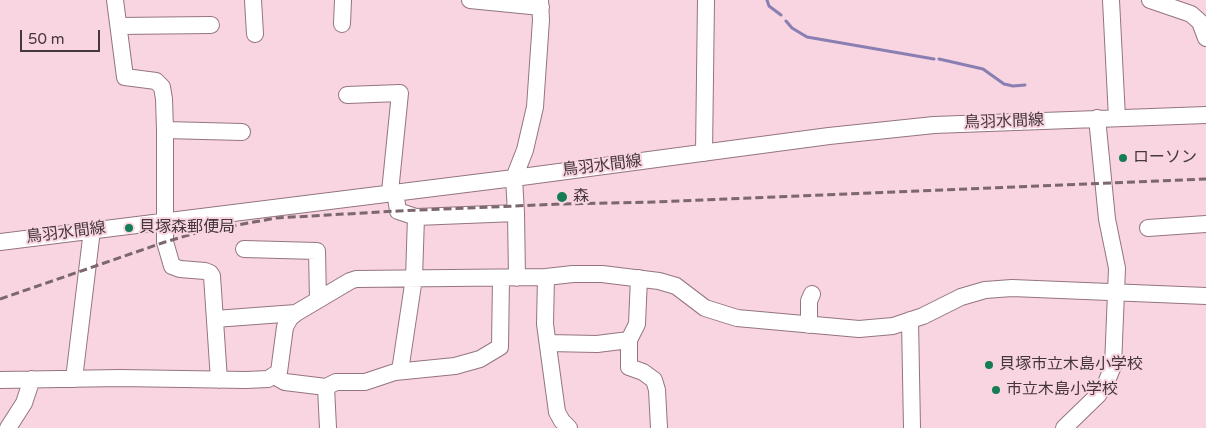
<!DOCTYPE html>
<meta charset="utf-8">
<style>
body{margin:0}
#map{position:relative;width:1206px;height:428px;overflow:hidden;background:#f8d5e0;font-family:"Varela Round",sans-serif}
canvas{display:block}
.scale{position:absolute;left:20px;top:30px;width:80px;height:22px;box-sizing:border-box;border:2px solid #45373b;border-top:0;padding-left:6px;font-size:15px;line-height:18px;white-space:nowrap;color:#45373b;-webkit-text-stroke:4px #f8d5e0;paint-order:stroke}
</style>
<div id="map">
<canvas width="1206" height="428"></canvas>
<div class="scale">50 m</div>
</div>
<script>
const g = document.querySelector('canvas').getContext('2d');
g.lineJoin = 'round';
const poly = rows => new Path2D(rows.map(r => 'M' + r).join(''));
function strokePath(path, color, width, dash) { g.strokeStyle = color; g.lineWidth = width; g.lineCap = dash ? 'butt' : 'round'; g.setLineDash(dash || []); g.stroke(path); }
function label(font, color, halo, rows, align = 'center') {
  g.font = font + ' "Varela Round","Noto Sans JP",sans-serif'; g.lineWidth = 4; g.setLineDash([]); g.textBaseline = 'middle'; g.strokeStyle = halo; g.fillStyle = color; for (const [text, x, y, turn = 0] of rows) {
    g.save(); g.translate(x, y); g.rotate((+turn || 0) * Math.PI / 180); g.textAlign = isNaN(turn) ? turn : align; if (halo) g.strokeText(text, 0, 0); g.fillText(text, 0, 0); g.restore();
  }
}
strokePath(poly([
 [767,0,769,6,781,15],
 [786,21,792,28,807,37,934,59],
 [939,59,983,69,1004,84,1013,86,1025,85]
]), '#897fb3', 3);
const minor = poly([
 [115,0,125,77,156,81,162,87,164,99,165,130,165,242,172,266,180,269,205,271,210,273,212,276,219,380],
 [253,0,255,34],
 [470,0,541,7],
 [1111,0,1117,118],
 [1150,0,1191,14,1200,22,1206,38],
 [342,24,343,0],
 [119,26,211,25],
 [347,95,400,93,390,192],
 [165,130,242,132],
 [704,153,706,0],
 [395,191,398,211,416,217,516,213],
 [1148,228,1206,224],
 [0,242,514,178,829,136,934,125,1206,115],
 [244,249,317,251,318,300],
 [546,277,545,324,557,412,562,421,569,428],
 [517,278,516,213,514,178,525,150,535,107,541,20,540,0],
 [215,319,296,313],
 [910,320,912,428],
 [809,325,809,301,812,294],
 [629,340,629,367,643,372,654,380,657,390,659,428],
 [548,343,597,344,629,340,637,324,639,278],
 [400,371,414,278,416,217],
 [274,376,285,382,326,387,336,382,365,382,395,372,455,366,480,359,500,347,501,278],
 [74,379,92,230],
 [0,380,120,378,246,380,268,379,279,372,285,327,290,318,296,313,350,281,356,279,546,277,573,274,602,274,659,281,676,286,705,308,737,318,859,329,893,326,923,316,961,297,985,290,1012,288,1206,296],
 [326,387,328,428],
 [8,428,24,403,32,379],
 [1064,428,1098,395,1106,383,1113,366,1117,268,1107,219,1097,118]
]);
strokePath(minor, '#94757f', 18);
strokePath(minor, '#fff', 16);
strokePath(poly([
 [0,299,165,242,199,232,276,218,398,211,561,204,654,202,1206,179]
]), '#7b676d', 3, [8, 4]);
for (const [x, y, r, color] of [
 [1123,158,5,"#157c56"],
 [562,197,6,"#157c56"],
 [129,228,5,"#157c56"],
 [989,365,5,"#157c56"],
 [996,390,5,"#157c56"]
]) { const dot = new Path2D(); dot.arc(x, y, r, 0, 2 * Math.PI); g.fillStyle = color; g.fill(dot); strokePath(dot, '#f8d5e0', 2); }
label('16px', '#45373b', '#f8d5e0', [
 ["鳥羽水間線",1004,122,-2],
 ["鳥羽水間線",602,166,-7],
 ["鳥羽水間線",66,233,-7]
]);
label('16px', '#45373b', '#f8d5e0', [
 ["ローソン",1133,158],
 ["森",573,197],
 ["貝塚森郵便局",139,228],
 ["貝塚市立木島小学校",999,365],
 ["市立木島小学校",1006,390]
], 'left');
</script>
